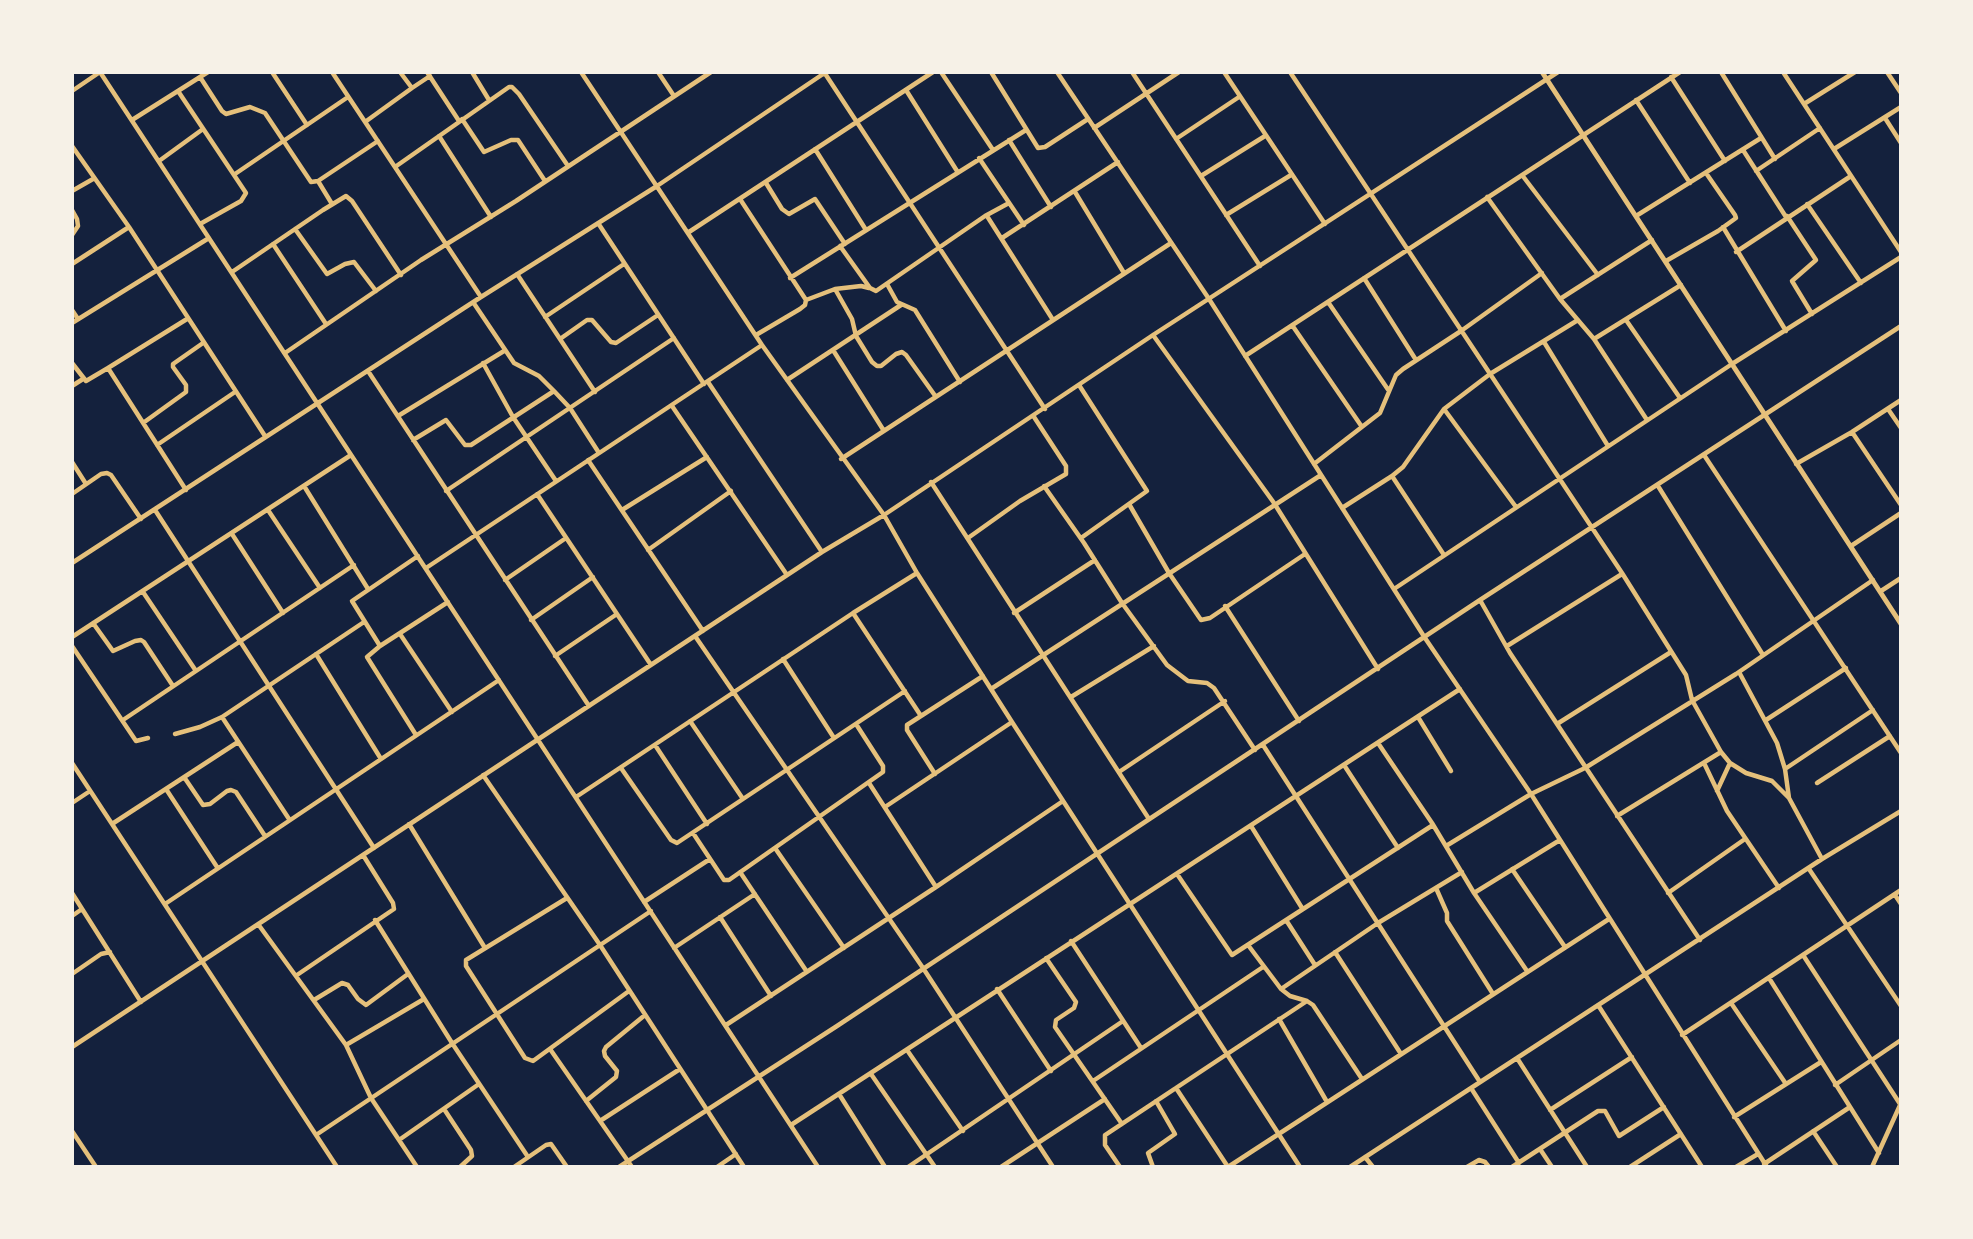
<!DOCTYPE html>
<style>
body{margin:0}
#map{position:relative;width:1973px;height:1239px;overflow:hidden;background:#14213d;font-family:Manrope,sans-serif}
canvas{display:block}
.frame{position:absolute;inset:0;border:74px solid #f6f1e7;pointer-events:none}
</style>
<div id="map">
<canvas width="1973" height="1239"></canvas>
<div class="frame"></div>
</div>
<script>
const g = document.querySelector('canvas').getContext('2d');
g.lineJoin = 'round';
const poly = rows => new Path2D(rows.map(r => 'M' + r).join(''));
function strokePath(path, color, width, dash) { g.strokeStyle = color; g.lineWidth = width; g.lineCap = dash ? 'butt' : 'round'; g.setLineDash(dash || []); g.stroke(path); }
strokePath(poly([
 [100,72,818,1167],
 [272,72,307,125],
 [332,72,481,297],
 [427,72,459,121],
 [472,72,489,100],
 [581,72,762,345,884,515,917,573,1012,722,1300,1167],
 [658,72,674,96],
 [824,72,1045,409],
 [941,72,993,150],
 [991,72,1038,148,1045,147,1088,119],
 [1057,72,1209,299,1425,638,1531,794,1767,1167],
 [1132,72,1260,266],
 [1224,72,1325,224],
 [1290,72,1622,573,1686,675,1692,700,1721,752,1730,763,1746,773,1772,781,1789,798],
 [1721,72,1775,159],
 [1783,72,1901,252],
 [1887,72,1901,93],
 [200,77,222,111,226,114,250,107,265,113,311,182,318,181,378,141],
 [1671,77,1725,161],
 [412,88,430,76],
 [906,90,957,171],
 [72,91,100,72],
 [178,91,246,193,241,201,200,224],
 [1636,100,1690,183],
 [1804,104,1855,72],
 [1885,118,1901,143],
 [462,119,484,152,511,140,518,140,545,181],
 [132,120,208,72],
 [365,122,412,88,400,72],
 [1094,128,1179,72],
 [439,136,491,217],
 [1176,139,1239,97],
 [1009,140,1051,207],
 [72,146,129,227,265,436],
 [815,149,866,230],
 [1834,149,1901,107],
 [1743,150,1786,217],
 [979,158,1024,225],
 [159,161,203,129],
 [395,167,509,87,512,87,519,94,568,166],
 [1756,171,1820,128],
 [235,174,348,97],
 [1522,175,1598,275],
 [1201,176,1265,136],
 [318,181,332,204],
 [766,183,782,209,789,214,815,199,845,244],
 [72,191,93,179],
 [1075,192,1124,273],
 [1487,197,1560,299,1594,339,1647,420],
 [740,199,806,300,805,305,800,309,756,335],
 [1807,204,1861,283],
 [72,210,77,219,78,226,72,235],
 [1226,215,1291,175],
 [987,216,1053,320],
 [1636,216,1761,138],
 [1787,216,1816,260,1792,281,1812,314],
 [598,223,704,384],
 [1723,227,1786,331],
 [295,229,327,274,345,264,354,262,376,291],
 [689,232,933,72],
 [1002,238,1118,162],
 [273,244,326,324],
 [840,246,870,288,876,291,985,216,1009,203],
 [1736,252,1851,176],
 [1666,261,1718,231,1736,218,1735,215,1706,173],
 [72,264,129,227],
 [232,272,323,210,346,196,352,201,401,275],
 [517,274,595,392],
 [790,278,1026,130],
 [1364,278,1416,360],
 [887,284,897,302,915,310,960,382],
 [835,289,852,319,856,336,872,362,877,366,881,366,896,354,902,352,906,355,936,397],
 [1560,299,1652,240],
 [806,300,835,289,861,286,869,288],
 [473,302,514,363,539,376,554,391,570,408,599,453],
 [1328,302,1389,391],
 [72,310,78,319],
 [545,317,624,264],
 [1626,320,1680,398],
 [72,323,209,238],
 [1292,325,1362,427],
 [1153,335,1274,503,1378,669],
 [560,339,587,320,592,320,611,342,616,343,658,315],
 [1594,339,1681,285],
 [1544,342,1608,446],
 [833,350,884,431],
 [285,353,421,260,516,201,711,72],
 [1245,356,1680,72],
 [72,363,86,381,108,368],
 [483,363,513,417,556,481],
 [368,371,589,706],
 [787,380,901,305],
 [708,382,822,552],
 [1079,385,1147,491,1081,538],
 [72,386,83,379],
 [672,406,787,575],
 [1444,409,1516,507],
 [1888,409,1901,428],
 [398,416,504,351],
 [143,423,186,392,186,385,173,367,173,364,203,343],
 [1852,432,1901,505],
 [413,440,446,420,465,445,471,445,554,391],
 [157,445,235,392],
 [1704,455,1901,753],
 [841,459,1171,243],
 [588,460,703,631],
 [72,462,86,484],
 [1314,464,1380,413,1396,375,1403,369,1461,331,1542,273],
 [1796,464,1852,432,1901,400],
 [1392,476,1444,555],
 [931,482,1149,819],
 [304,486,368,589],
 [1044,486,1084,543,1122,603,1167,665,1188,681,1207,683,1214,688,1255,750],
 [1658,486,1763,655],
 [186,490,108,368,187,319],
 [446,491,674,338],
 [72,494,101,474,107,473,111,475,141,519],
 [537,494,651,665],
 [1129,504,1169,573,1201,620,1210,618,1305,554],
 [1342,508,1392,476,1403,467,1444,409,1490,374,1578,320],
 [155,510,374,848],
 [268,510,320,588],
 [622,510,707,457],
 [232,534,283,613],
 [968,538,1020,501,1066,474,1066,466,1034,417],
 [1851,546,1901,513],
 [648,550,731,491],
 [72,563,481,297,657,186,826,72],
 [426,568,762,345],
 [505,580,566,538],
 [1394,589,1732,364,1901,257],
 [1881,591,1901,578],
 [143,592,196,671],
 [1480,600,1510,653,1700,940],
 [1225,606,1299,721],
 [853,613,921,716],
 [1014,613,1095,560],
 [531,620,593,577],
 [93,623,113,651,135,641,141,640,144,642,173,686],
 [400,634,452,712],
 [695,636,923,968,1053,1167],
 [72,637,351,455],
 [72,646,136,741,148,738],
 [380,646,352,601,418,556],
 [1507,646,1622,574],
 [316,654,381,759],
 [555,656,617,614],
 [783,659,834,738],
 [1739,672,1777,743,1785,769,1789,798,1822,859],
 [991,689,1321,475],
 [1071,697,1154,646],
 [222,717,289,819],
 [1418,717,1451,771],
 [123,720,354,565],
 [1766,720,1846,668],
 [690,721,743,799],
 [1557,724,1671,652],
 [175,734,200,727,222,717,364,622],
 [416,735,367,657,380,646,448,602],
 [1378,743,1432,823,1474,893,1527,971],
 [655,745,707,824],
 [1263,745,1480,1082],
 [72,763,337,1167],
 [1704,763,1727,811,1779,888],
 [1344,765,1398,848],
 [621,768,671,840,677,843,905,691],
 [1785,769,1873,710],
 [1119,772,1225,701],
 [935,774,907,730,907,725,983,676],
 [483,775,600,945,744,1167],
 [184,777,203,805,210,804,227,791,231,790,236,792,265,836],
 [869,783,936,887],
 [1817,783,1890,736],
 [166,789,217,867],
 [1717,791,1730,763],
 [576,797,853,613,917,573],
 [72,803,90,791],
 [885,807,1012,722],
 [1617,816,1721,752],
 [112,824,238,742],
 [409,824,485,948],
 [1251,826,1302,908],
 [693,833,724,880,729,880,883,772,883,766,856,724],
 [1446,846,1531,794,1585,768,1736,674,1873,580],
 [775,848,844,948],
 [1512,869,1565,947],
 [1809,869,1901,1006],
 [740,872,807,972],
 [1177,874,1232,955,1433,825],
 [1436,888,1447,913,1447,921,1493,994],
 [72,893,141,1002],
 [1474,893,1560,840],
 [1668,893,1745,839],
 [1895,895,1901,904],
 [567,898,466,960,466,966,525,1058,533,1061,629,991],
 [644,902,710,859],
 [165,904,499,680],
 [72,916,82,909],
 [720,917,771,996],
 [375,920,452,1043,528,1157],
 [1286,920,1315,965],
 [258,924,346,1045,371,1098,417,1167],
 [1071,941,1141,1048],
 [1248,945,1281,989,1290,996,1307,1001,1313,1005,1362,1079],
 [674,948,755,894],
 [1335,952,1401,1054],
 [1803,955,1900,1104],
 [1046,958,1076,1002,1074,1008,1056,1020,1055,1027,1122,1124],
 [72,974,101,954,110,952],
 [297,975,394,909,393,903,363,855],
 [1769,978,1879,1153],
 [997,989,1051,1071],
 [1281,989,1378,923,1462,872],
 [314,1000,342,983,348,985,358,999,366,1005,408,974],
 [1731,1003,1786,1084],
 [1598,1005,1702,1167],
 [1279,1019,1327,1102],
 [726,1025,936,887,1063,801],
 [1682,1035,1901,890],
 [346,1045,424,999],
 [72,1047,822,552,884,515,1153,335,1558,72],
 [550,1049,632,1167],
 [907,1050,963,1131],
 [1517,1058,1587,1167],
 [871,1074,935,1167],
 [1093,1081,1263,967],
 [1835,1085,1901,1040],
 [1176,1088,1228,1167],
 [1471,1088,1519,1163],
 [839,1094,885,1167],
 [586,1101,616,1077,617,1071,605,1056,604,1051,606,1047,645,1015],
 [444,1109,471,1150,472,1156,460,1167],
 [1550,1110,1632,1057],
 [1734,1117,1821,1062],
 [600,1121,680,1069],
 [791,1125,1460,689],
 [72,1131,96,1167],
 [1813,1131,1837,1167],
 [316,1135,651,911],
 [399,1140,479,1084],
 [1540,1149,1552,1167],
 [1365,1157,1373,1167],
 [1764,1164,1850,1107],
 [514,1167,546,1145,551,1144,567,1167],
 [619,1167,837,1026,1480,600,1901,326],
 [717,1167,736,1154],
 [908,1167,1123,1021],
 [1001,1167,1105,1099],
 [1120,1167,1105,1145,1105,1135,1307,1001],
 [1153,1167,1148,1153,1175,1134,1156,1101],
 [1228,1167,1609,919],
 [1350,1167,1822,859,1901,811],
 [1467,1167,1479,1160,1485,1162,1489,1167],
 [1512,1167,1598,1111,1605,1111,1619,1136,1664,1107],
 [1630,1167,1681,1134],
 [1736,1167,1758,1154],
 [1872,1167,1901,1103]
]), '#e5c07b', 4.5);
strokePath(poly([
 [1542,72,1901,624]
]), '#e5c07b', 5);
</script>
